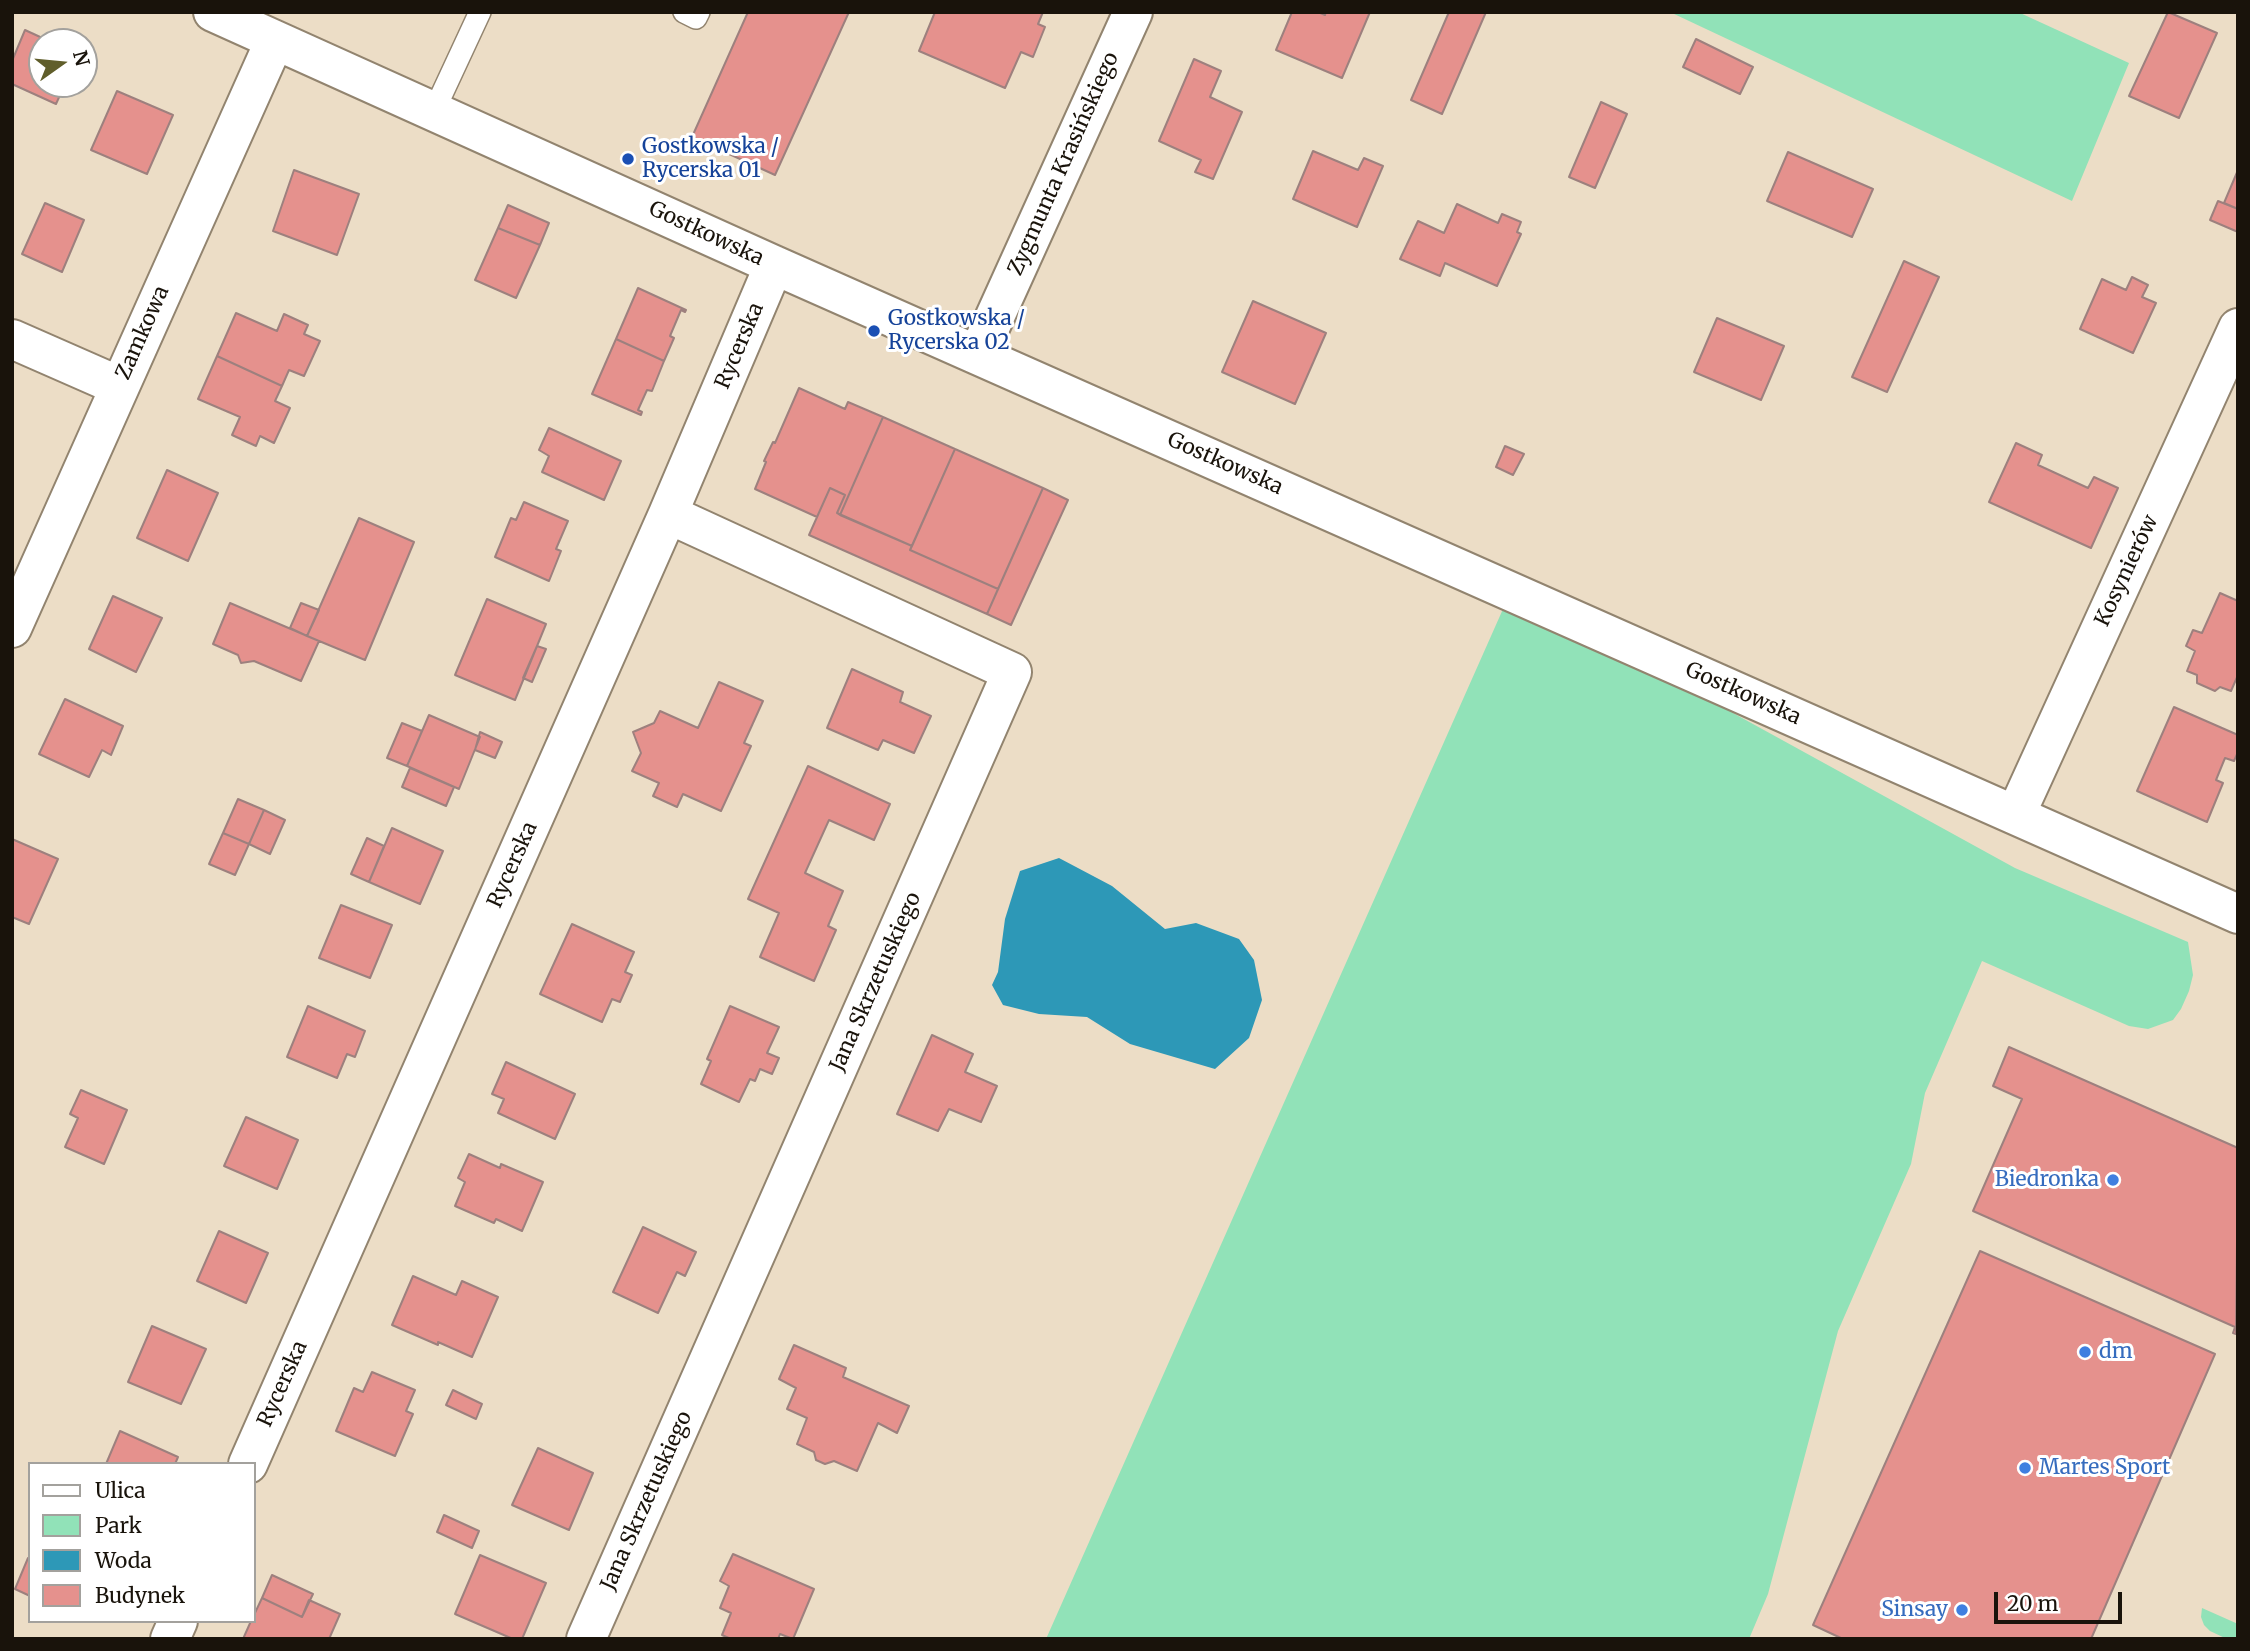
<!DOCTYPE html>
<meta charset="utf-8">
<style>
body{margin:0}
#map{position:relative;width:2250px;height:1651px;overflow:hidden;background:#ecddc6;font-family:Merriweather,serif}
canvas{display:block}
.frame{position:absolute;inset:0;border:14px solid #19130b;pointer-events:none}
.legend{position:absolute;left:28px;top:1462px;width:228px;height:161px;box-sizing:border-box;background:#fff;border:2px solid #a3a19d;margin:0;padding:9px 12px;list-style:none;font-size:21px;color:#19130b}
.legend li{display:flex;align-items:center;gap:14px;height:35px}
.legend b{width:35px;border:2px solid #a3a19d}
.north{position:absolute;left:28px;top:28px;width:70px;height:70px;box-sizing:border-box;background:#fff;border:2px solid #a3a19d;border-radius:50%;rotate:75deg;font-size:19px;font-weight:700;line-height:28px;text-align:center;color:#19130b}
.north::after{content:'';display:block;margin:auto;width:24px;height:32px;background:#605e2b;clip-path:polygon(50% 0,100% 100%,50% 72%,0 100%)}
.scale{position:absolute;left:1994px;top:1592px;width:128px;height:32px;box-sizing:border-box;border:4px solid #19130b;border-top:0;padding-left:9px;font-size:21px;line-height:24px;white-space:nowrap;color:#19130b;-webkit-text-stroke:5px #fff;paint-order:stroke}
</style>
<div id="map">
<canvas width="2250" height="1651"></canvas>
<div class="frame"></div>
<ul class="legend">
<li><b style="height:9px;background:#fff"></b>Ulica</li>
<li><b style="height:19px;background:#91e2b8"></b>Park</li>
<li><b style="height:19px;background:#2d98b7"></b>Woda</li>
<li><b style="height:19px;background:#e5918d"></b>Budynek</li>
</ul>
<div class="north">N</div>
<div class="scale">20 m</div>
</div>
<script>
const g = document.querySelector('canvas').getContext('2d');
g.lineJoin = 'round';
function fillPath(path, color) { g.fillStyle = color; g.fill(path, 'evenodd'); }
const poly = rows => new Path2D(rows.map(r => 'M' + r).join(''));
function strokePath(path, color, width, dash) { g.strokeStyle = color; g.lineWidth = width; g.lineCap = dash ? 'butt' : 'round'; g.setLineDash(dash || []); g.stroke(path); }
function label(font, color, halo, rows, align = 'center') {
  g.font = font + ' Merriweather,serif'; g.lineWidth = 6; g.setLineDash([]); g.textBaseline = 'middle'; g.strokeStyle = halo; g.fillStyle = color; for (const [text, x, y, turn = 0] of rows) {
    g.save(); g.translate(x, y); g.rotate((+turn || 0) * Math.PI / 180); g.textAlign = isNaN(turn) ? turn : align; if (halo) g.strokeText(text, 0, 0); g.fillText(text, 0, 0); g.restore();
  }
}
fillPath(poly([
 [2018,12,2129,63,2072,201,1672,13],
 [1511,591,2015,868,2188,942,2193,975,2189,991,2181,1009,2173,1020,2148,1029,2129,1026,1982,961,1925,1093,1911,1164,1838,1331,1768,1594,1749,1639,1046,1639],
 [2202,1608,2238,1624,2238,1639,2227,1639,2210,1631,2204,1625,2201,1617]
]), '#91e2b8');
fillPath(poly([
 [1059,858,1112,886,1165,929,1196,923,1239,939,1254,960,1262,1000,1249,1038,1215,1069,1130,1044,1087,1017,1039,1014,1003,1005,992,985,998,972,1005,919,1020,871]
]), '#2d98b7');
const building = poly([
 [748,12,849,12,775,175,692,137,748,12],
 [935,12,1043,12,1038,24,1045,27,1033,57,1021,52,1005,88,919,51,935,12],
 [1292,12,1318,12,1325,15,1326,12,1370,12,1342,78,1276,50,1292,12],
 [1449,12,1486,12,1442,114,1411,100,1449,12],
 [2168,12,2217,33,2179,118,2129,96,2168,12],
 [25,30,51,42,42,42,42,84,65,84,56,104,12,84,12,61,25,30],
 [1696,39,1753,67,1740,94,1683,67,1696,39],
 [1194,59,1221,71,1210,97,1242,112,1213,179,1195,172,1201,160,1159,141,1194,59],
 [117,91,173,115,147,174,91,150,117,91],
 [1601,102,1627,114,1595,188,1569,177,1601,102],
 [1313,151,1358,170,1364,158,1383,166,1357,227,1293,199,1313,151],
 [1788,152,1873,189,1852,237,1767,201,1788,152],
 [294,170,359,194,337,255,273,231,294,170],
 [2238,170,2238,209,2224,203,2238,170],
 [2218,201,2238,209,2238,232,2210,220,2218,201],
 [45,203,84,220,62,272,22,254,45,203],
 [1457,204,1498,223,1502,214,1521,222,1517,232,1521,234,1497,286,1445,263,1440,276,1400,259,1418,221,1444,233,1457,204],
 [508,205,549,223,540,245,498,228,508,205],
 [498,228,540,245,516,298,475,280,498,228],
 [1904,261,1939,277,1887,392,1852,377,1904,261],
 [2132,277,2148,285,2142,297,2156,303,2133,353,2080,329,2102,279,2126,290,2132,277],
 [638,288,686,310,685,312,681,310,670,336,674,338,664,361,616,339,638,288],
 [1253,301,1326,333,1295,404,1222,372,1253,301],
 [236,313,277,331,284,314,308,325,304,334,320,341,304,376,289,370,282,386,217,356,236,313],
 [1717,318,1784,346,1761,400,1694,372,1717,318],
 [616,339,664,361,652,391,647,390,638,410,642,412,641,415,592,394,616,339],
 [217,356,282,386,275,401,290,408,274,443,260,436,256,446,232,435,240,417,198,399,217,356],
 [799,388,845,409,848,402,883,417,840,515,837,513,845,495,830,488,817,517,755,489,766,462,764,461,773,442,775,443,799,388],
 [883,417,955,449,912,546,840,515,883,417],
 [549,428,621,461,604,500,542,472,549,456,539,450,549,428],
 [2016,443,2042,455,2038,465,2088,488,2094,477,2118,488,2091,548,1989,502,2016,443],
 [1505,446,1524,454,1513,475,1496,467,1505,446],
 [955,449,1043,488,998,589,910,550,955,449],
 [167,470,218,493,188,561,137,538,167,470],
 [830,488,845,495,837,513,912,546,910,550,998,589,987,614,809,535,830,488],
 [1043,488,1068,500,1011,625,987,614,1043,488],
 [524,502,568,521,556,549,561,551,549,581,495,557,511,518,516,520,524,502],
 [359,518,414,542,365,660,307,636,359,518],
 [2220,593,2238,601,2238,675,2231,691,2220,687,2215,691,2197,683,2197,675,2187,671,2195,651,2186,646,2193,630,2202,633,2220,593],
 [113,596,162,618,136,672,89,649,113,596],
 [487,599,546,624,515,700,455,675,487,599],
 [230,603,319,641,301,681,254,661,241,663,238,655,213,644,230,603],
 [301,603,319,610,307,636,290,628,301,603],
 [537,646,546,649,532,682,523,678,537,646],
 [852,669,903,692,900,702,931,716,914,753,883,740,878,750,827,728,852,669],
 [719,682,763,701,744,743,751,746,721,811,683,794,677,807,653,796,659,783,632,771,641,753,633,732,654,723,660,711,698,728,719,682],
 [65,699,123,726,111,755,102,750,89,777,39,754,65,699],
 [2174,707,2238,735,2238,752,2234,761,2225,758,2216,780,2223,783,2207,822,2137,791,2174,707],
 [429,715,480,737,459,789,407,766,429,715],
 [402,723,422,731,407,766,387,758,402,723],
 [480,732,502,742,495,758,475,750,480,732],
 [808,766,890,804,874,840,829,820,805,873,843,891,828,926,836,930,814,981,760,957,779,913,748,899,808,766],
 [410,768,454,787,446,806,402,787,410,768],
 [238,799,264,810,249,844,223,833,238,799],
 [264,810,285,820,270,854,249,844,264,810],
 [392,828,443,851,420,904,369,882,392,828],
 [223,833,249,844,235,875,209,864,223,833],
 [367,838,384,846,369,882,351,874,367,838],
 [12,839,58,859,29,924,12,917,12,839],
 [341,905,392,925,370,978,319,958,341,905],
 [572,924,634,952,625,972,632,975,620,1002,612,999,602,1022,540,994,572,924],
 [308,1006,365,1031,355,1057,347,1054,337,1078,287,1057,308,1006],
 [730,1006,779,1027,767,1053,779,1058,772,1074,760,1069,755,1081,750,1079,739,1102,701,1084,711,1061,707,1059,730,1006],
 [932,1035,973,1054,965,1072,997,1086,981,1122,949,1109,938,1131,897,1114,932,1035],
 [2009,1047,2238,1148,2236,1334,2233,1333,2235,1327,1973,1211,2022,1099,1993,1086,2009,1047],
 [506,1062,575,1094,555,1139,498,1113,504,1099,492,1094,506,1062],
 [81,1090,127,1110,104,1164,65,1147,78,1118,70,1114,81,1090],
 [246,1117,298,1140,277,1189,224,1166,246,1117],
 [469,1154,500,1168,501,1164,543,1182,522,1231,496,1219,494,1223,455,1206,465,1182,458,1178,469,1154],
 [643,1227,696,1252,685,1276,677,1272,658,1313,613,1292,643,1227],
 [219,1231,268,1253,246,1303,197,1281,219,1231],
 [1980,1251,2215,1354,2091,1639,1843,1639,1813,1625,1980,1251],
 [413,1276,456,1295,462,1281,498,1297,472,1357,438,1342,438,1345,392,1325,413,1276],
 [152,1326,206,1349,181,1404,128,1382,152,1326],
 [794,1345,846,1368,843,1377,909,1406,897,1433,878,1423,857,1471,834,1461,825,1464,816,1460,814,1452,797,1444,807,1418,787,1409,796,1388,779,1379,794,1345],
 [372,1372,415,1390,406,1411,413,1414,395,1456,336,1431,354,1388,363,1392,372,1372],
 [453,1390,482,1404,476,1419,446,1405,453,1390],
 [120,1431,178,1457,175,1464,106,1464,120,1431],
 [538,1448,593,1473,569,1530,512,1505,538,1448],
 [444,1515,479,1531,472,1548,437,1532,444,1515],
 [733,1554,814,1589,793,1639,780,1634,778,1639,731,1639,722,1635,731,1613,720,1608,729,1586,720,1581,733,1554],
 [480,1555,546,1583,522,1639,513,1639,455,1614,480,1555],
 [28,1558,30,1559,30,1596,15,1589,28,1558],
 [272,1575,313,1594,302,1617,262,1598,272,1575],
 [262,1598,302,1617,309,1600,340,1614,329,1639,243,1639,251,1621,254,1621,254,1615,262,1598]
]);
fillPath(building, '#e5918d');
strokePath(building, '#9d807e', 2);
const service = poly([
 [684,12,696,18,699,12],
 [434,111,480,12]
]);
const minor = poly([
 [213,12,774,265,2238,914],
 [12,339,119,386],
 [978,354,1133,12],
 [12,628,275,40],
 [2016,814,2238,328],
 [248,1464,668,514,774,265],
 [170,1639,178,1621],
 [586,1639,1012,672,668,514]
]);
strokePath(service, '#92846f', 24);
strokePath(minor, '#92846f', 42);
strokePath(service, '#fff', 21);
strokePath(minor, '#fff', 38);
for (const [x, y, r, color] of [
 [628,159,7,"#1a4fb4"],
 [874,331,7,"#1a4fb4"],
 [2113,1180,7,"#3f7fe0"],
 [2085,1352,7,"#3f7fe0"],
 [2025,1468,7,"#3f7fe0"],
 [1962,1610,7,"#3f7fe0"]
]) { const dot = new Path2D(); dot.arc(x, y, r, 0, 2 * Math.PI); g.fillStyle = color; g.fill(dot); strokePath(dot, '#fff', 2.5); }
label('21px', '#164399', '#fff', [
 ["Gostkowska /",642,147],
 ["Rycerska 01",642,171],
 ["Gostkowska /",888,319],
 ["Rycerska 02",888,343]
], 'left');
label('21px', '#19130b', '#fff', [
 ["Zygmunta Krasińskiego",1064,164,-66],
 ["Gostkowska",706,234,25],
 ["Zamkowa",143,333,-66],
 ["Rycerska",740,346,-67],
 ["Gostkowska",1225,464,24],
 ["Kosynierów",2127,571,-65],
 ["Gostkowska",1743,694,24],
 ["Rycerska",513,865,-66],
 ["Jana Skrzetuskiego",876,982,-66],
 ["Rycerska",283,1384,-66],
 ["Jana Skrzetuskiego",647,1501,-66]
]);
label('21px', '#366cbe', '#fff', [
 ["Biedronka",2099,1180],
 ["dm",2099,1352,"left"],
 ["Martes Sport",2039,1468,"left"],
 ["Sinsay",1948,1610]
], 'right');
</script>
